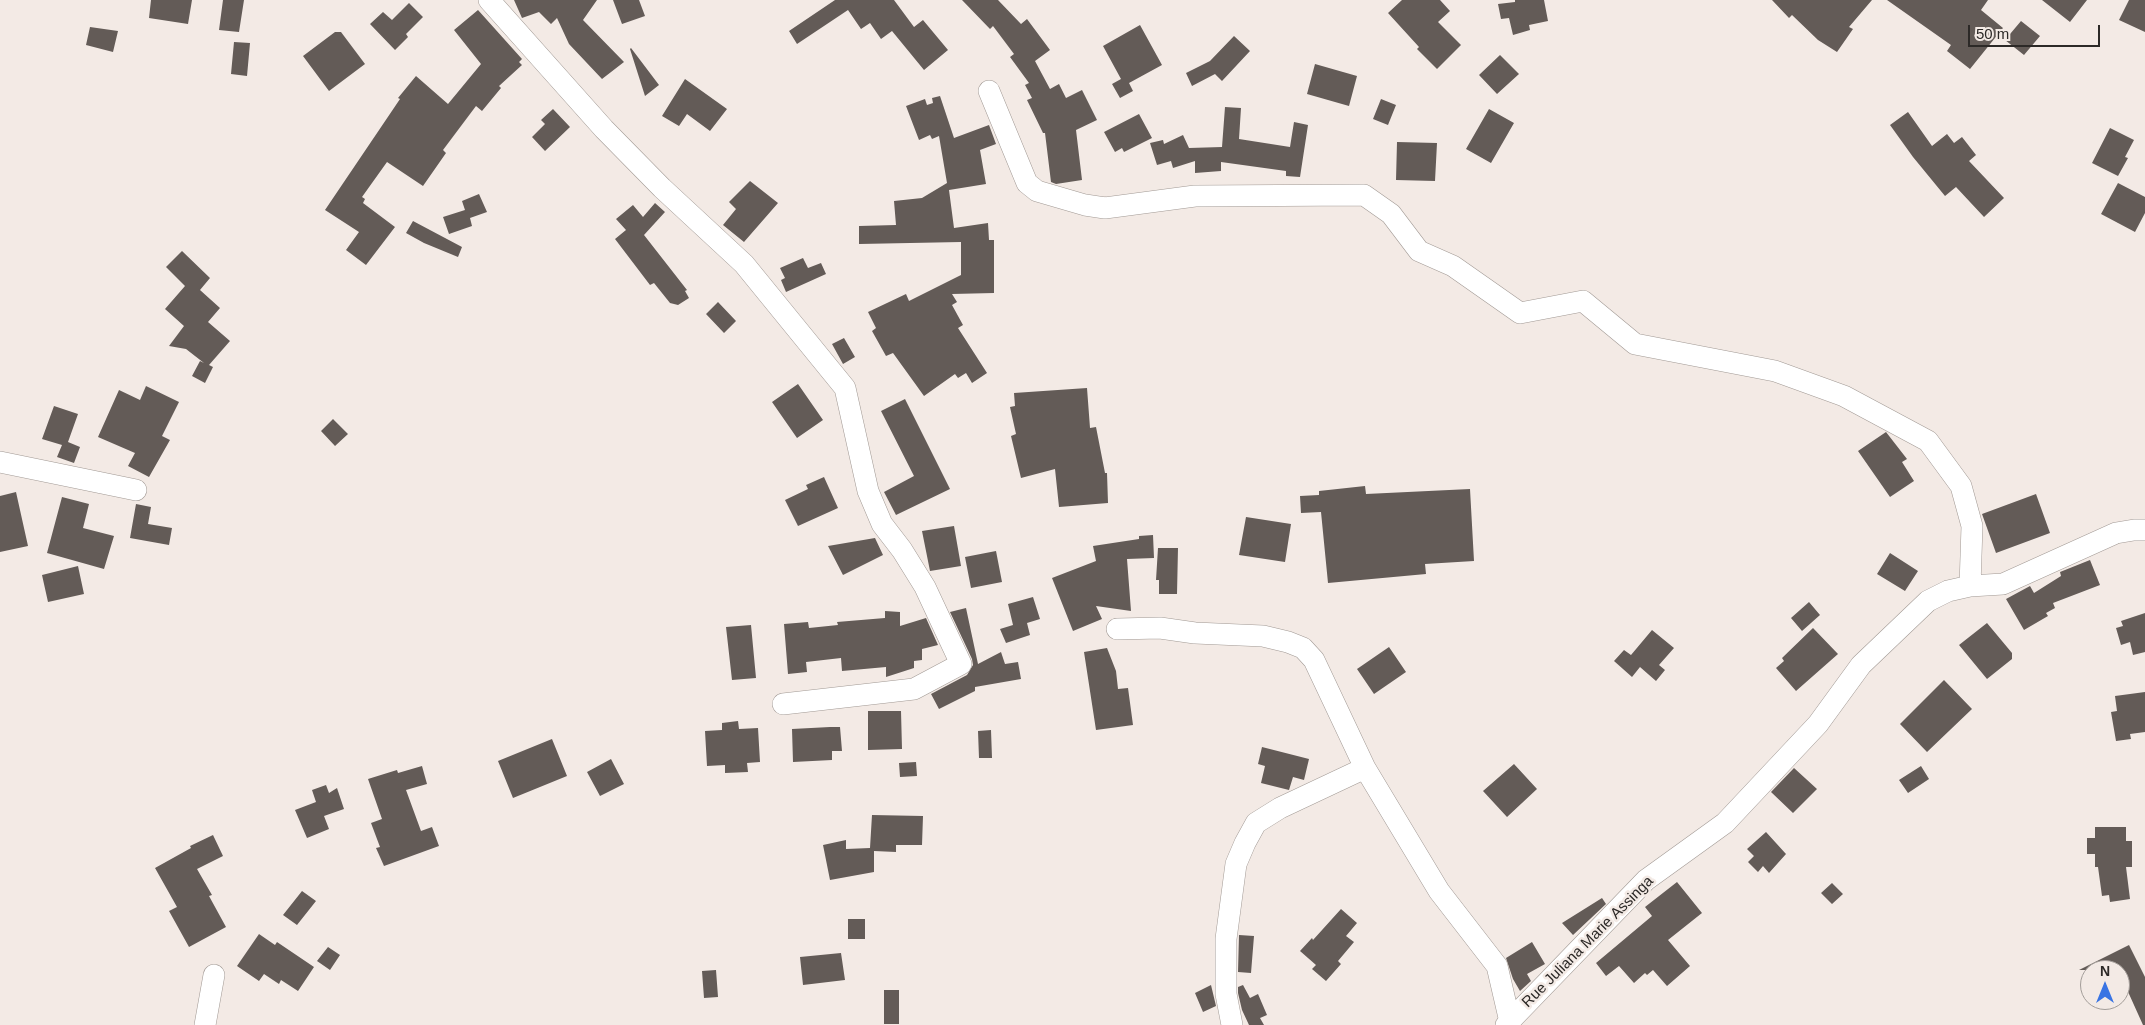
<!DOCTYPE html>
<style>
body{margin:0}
#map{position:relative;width:2145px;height:1025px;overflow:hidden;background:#f3eae5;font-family:Arial,sans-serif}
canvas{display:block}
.north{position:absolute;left:2080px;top:960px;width:50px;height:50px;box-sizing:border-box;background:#f3eae5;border:1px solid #a39d99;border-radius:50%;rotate:0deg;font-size:14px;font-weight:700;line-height:20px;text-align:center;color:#2c2927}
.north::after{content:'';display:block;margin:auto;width:18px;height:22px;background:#3974e3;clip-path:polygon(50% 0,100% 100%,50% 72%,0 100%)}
.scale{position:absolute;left:1968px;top:25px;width:132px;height:22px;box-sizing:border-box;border:2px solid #2c2927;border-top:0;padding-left:6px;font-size:15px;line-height:18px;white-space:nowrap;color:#2c2927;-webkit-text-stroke:4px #f3eae5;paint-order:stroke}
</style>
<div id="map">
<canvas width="2145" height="1025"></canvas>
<div class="north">N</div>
<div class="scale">50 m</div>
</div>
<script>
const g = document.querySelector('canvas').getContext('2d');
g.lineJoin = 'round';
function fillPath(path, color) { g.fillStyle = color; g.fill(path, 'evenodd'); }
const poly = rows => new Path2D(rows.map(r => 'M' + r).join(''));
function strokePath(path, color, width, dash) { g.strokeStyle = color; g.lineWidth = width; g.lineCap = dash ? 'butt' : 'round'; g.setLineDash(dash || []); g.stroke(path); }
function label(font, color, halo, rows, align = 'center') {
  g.font = font + ' Arial,sans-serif'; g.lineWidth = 5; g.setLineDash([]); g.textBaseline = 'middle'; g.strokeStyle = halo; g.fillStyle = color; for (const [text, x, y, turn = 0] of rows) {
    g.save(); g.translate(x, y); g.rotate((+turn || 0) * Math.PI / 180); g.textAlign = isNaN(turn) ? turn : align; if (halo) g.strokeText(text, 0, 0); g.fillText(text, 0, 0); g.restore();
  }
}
fillPath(poly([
 [151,0,192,0,188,24,149,18],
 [223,0,244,0,239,32,219,30],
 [514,0,597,0,583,20,624,62,602,79,569,44,557,18,551,24,539,12,522,18],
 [613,0,639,0,645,16,622,24],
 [835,0,894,0,914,27,923,20,948,50,924,70,892,31,881,39,870,23,861,29,848,10,797,44,789,31],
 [962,0,998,0,1021,24,1027,19,1050,50,1035,61,1050,89,1059,84,1066,98,1082,90,1097,120,1076,130,1082,180,1056,184,1051,182,1045,133,1043,133,1027,100,1032,98,1025,85,1029,83,1010,57,1014,54,993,26,990,29],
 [1402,0,1440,0,1450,11,1438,22,1461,45,1437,69,1417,49,1419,47,1388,13],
 [1515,0,1544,0,1548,21,1529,25,1530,30,1513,35,1509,18,1501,19,1498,4,1515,2],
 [1772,0,1872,0,1849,27,1853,29,1837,52,1818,40,1792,15,1789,18],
 [1887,0,1988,0,1981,10,2003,28,1970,69,1947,51,1951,45],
 [2042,0,2087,0,2070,22],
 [2129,0,2145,0,2145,32,2119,20],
 [409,3,423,17,406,34,408,37,395,50,370,24,383,12,392,20],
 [478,10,522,59,519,62,522,65,499,86,501,88,482,111,476,106,443,150,446,153,423,186,387,162,362,197,365,199,363,203,395,227,366,265,346,250,359,232,325,210,400,99,398,98,416,76,448,104,481,64,454,30],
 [2021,21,2040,36,2024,55,2005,40],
 [1140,25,1162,65,1129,83,1133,91,1120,98,1112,84,1121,79,1103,46],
 [90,27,118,31,113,52,86,45],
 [335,32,341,32,365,64,329,91,303,56],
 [1234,36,1250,51,1222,81,1215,74,1192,86,1186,73,1210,61],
 [234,42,250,43,247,76,231,74],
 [631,48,659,85,645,96,630,49],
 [1500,55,1519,74,1497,94,1479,75],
 [1315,64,1357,76,1349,106,1307,94],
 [685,79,727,109,710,131,687,114,679,126,662,116],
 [940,96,954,138,989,125,996,144,980,150,986,184,949,190,954,228,988,223,989,240,994,240,994,293,952,294,957,302,952,305,963,325,958,328,987,373,972,383,966,373,958,378,955,374,924,396,893,353,886,356,872,331,876,328,868,312,906,294,909,301,961,275,961,242,859,244,859,226,896,225,894,201,922,198,947,183,939,136,932,139,930,135,919,140,906,106,925,99,927,105,933,103,932,98],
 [1381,99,1396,105,1388,125,1373,119],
 [1225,107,1241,108,1239,139,1290,147,1294,122,1308,125,1300,177,1286,176,1286,171,1221,162,1221,171,1195,173,1195,161,1173,168,1171,161,1157,165,1150,143,1163,140,1164,144,1183,135,1189,148,1222,147],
 [553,109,570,127,545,151,532,137,545,124,541,120],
 [1489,109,1514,123,1491,163,1466,149],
 [1908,112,1932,146,1947,134,1954,143,1962,137,1976,155,1969,161,2004,198,1984,217,1956,187,1945,196,1913,157,1890,125],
 [1139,114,1152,138,1124,152,1122,148,1115,152,1104,132],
 [2110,128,2134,140,2125,157,2128,158,2118,176,2092,163],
 [1397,142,1437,143,1435,181,1396,180],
 [750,181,778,203,744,242,723,225,736,209,729,202],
 [2118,183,2145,197,2145,213,2135,232,2101,214],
 [479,194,487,212,470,218,472,226,449,234,443,217,465,210,462,201],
 [655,203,665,212,644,235,687,290,685,291,689,298,678,305,670,303,654,283,650,285,615,239,626,230,616,219,633,205,643,217],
 [413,221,462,247,458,257,424,243,406,233],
 [182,251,210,278,200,290,220,308,208,322,230,341,209,365,213,367,205,383,192,376,200,361,204,363,186,349,169,346,184,326,165,309,185,286,166,267],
 [803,258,808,268,821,263,826,274,786,292,781,280,785,278,780,268],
 [718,302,736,321,724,333,706,314],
 [844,338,855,357,843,364,832,344],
 [798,384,823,420,797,438,772,402],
 [146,386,179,402,162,436,170,440,149,477,128,466,135,453,98,437,119,390,140,400],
 [1087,388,1090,428,1096,427,1105,473,1107,473,1108,503,1059,507,1055,469,1021,478,1011,436,1016,434,1010,407,1015,406,1014,393],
 [905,399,950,489,896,515,884,492,914,476,881,411],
 [54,406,78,414,68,442,80,447,74,463,57,457,62,445,42,439],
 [333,419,348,434,335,446,321,431],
 [1886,432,1907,459,1902,462,1914,481,1890,497,1858,451],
 [824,477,838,508,798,526,785,500,808,489,806,485],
 [1365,486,1366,494,1470,489,1474,561,1425,564,1426,574,1328,583,1321,512,1301,513,1300,496,1319,495,1319,491],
 [16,492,28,546,0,552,0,496],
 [2036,494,2050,533,1996,553,1982,514],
 [62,497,89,504,83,528,114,536,104,569,47,553],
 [136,504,151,507,148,524,172,528,169,545,130,538],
 [1246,517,1291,524,1285,562,1239,555],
 [954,526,961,566,930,571,922,531],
 [1153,535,1154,558,1127,559,1131,611,1096,606,1102,619,1073,631,1052,578,1096,561,1093,546,1139,539,1139,536],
 [875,538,883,555,843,575,828,546],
 [1158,548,1178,548,1177,594,1159,594,1159,580,1156,580],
 [996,551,1002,582,971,588,965,557],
 [1890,553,1918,571,1905,591,1877,574],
 [2090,560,2100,585,2053,603,2055,608,2046,613,2048,616,2024,630,2006,599,2030,586,2034,593,2061,576,2060,572],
 [78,566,84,594,48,602,42,575],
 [1033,597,1040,619,1027,623,1030,635,1006,643,1000,629,1013,625,1008,604],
 [1809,602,1820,615,1802,631,1791,618],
 [966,608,978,664,1001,652,1005,664,1018,662,1021,679,975,687,975,691,939,709,931,694,967,675,973,665,972,659,950,612],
 [885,611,900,612,900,626,926,618,938,645,922,649,922,660,914,661,914,668,886,677,886,667,842,671,841,658,806,662,807,672,788,674,784,624,808,622,809,628,838,625,837,622,885,618],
 [2145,613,2145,652,2133,655,2130,642,2121,645,2116,628,2123,626,2121,621],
 [1987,623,2012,653,2012,659,1987,679,1959,645],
 [751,625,756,678,732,680,726,627],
 [1813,628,1838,654,1796,691,1776,668,1784,661,1782,658],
 [1652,630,1674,648,1659,665,1665,670,1656,681,1640,667,1632,677,1614,661,1624,650,1631,655],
 [1389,647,1406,672,1374,694,1357,669],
 [1107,648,1116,671,1118,689,1128,688,1133,725,1096,730,1084,652],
 [1944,680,1972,709,1927,752,1900,724],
 [2145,692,2145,732,2130,734,2131,739,2116,741,2111,712,2117,711,2115,696],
 [868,711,901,711,902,749,868,750],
 [738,721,739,729,758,728,760,762,747,763,748,772,725,773,725,765,707,766,705,731,722,730,722,723],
 [830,727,840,727,842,751,832,751,832,760,793,762,792,729],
 [991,730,992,758,979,758,978,731],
 [552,739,567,776,513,798,498,761],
 [1262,747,1309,759,1304,780,1293,777,1289,790,1261,783,1265,766,1258,764],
 [611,759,624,784,600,796,587,772],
 [916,762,917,776,900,777,899,763],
 [1514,764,1537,789,1507,817,1483,791],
 [422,766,427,784,406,790,421,831,432,827,439,846,384,866,376,848,380,847,371,823,382,819,368,779,397,770,398,773],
 [1921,766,1929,779,1908,793,1899,780],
 [1794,768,1817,789,1793,813,1771,792],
 [326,785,329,793,337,788,344,809,324,816,329,829,307,838,295,810,316,802,312,790],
 [872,815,923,816,922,845,896,845,896,852,874,851,874,872,830,880,823,845,846,840,846,849,870,848],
 [2095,827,2126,827,2126,841,2132,841,2132,867,2126,867,2130,899,2110,902,2109,895,2102,896,2098,867,2095,867,2095,854,2087,854,2087,838,2095,838],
 [1766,832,1786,854,1769,873,1763,866,1758,872,1748,862,1754,856,1747,849],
 [213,835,223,856,197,869,212,895,209,896,226,927,189,947,169,911,177,907,155,868,191,848,190,846],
 [1677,882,1702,913,1668,940,1690,966,1667,986,1653,970,1647,975,1645,973,1634,983,1619,966,1606,976,1596,963,1652,916,1645,907],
 [1832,883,1843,894,1832,904,1821,893],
 [302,891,316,901,297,925,283,915],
 [1602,898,1606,904,1573,935,1562,923],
 [1341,909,1357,923,1346,936,1354,942,1338,961,1341,964,1326,981,1312,969,1316,965,1300,951,1312,938,1313,940],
 [848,919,865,919,865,939,848,939],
 [259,934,275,945,277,942,314,967,298,991,281,980,279,984,264,974,259,981,237,966],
 [1239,935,1254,936,1251,973,1238,972],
 [1532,942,1545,964,1527,974,1531,981,1520,991,1513,979,1506,958],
 [2129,945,2145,977,2145,1025,2143,1025,2120,974,2120,970,2079,970],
 [328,947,340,955,330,970,317,961],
 [841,953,845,980,803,985,800,957],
 [716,970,718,997,704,998,702,971],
 [1211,985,1216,1006,1203,1012,1195,993],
 [1243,985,1250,998,1258,994,1267,1015,1260,1018,1264,1025,1249,1025,1242,1010,1238,993,1238,987],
 [884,990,899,990,899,1024,884,1024]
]), '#635b57');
const minor = poly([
 [489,0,604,129,662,188,744,264,845,388,868,491,882,524,902,550,925,587,961,664,914,689,783,704],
 [989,91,1027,183,1037,191,1085,205,1105,208,1195,196,1364,195,1391,214,1419,251,1453,266,1520,313,1583,301,1635,344,1775,371,1844,396,1928,441,1961,486,1972,526,1970,586],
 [0,462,136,490],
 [1117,629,1160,628,1195,633,1263,636,1288,642,1303,648,1314,660,1365,768,1439,891,1497,966,1510,1022],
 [205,1025,214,975],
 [1232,1025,1226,994,1226,939,1236,864,1245,843,1256,823,1280,808,1365,768],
 [1506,1025,1646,880,1725,823,1818,724,1861,665,1928,601,1948,591,1970,586,2003,584,2116,533,2134,530,2145,530]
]);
strokePath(minor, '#a19994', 22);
strokePath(minor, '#fff', 21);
label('15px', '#2c2927', '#f3eae5', [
 ["Rue Juliana Marie Assinga",1588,942,-45]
]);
</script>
